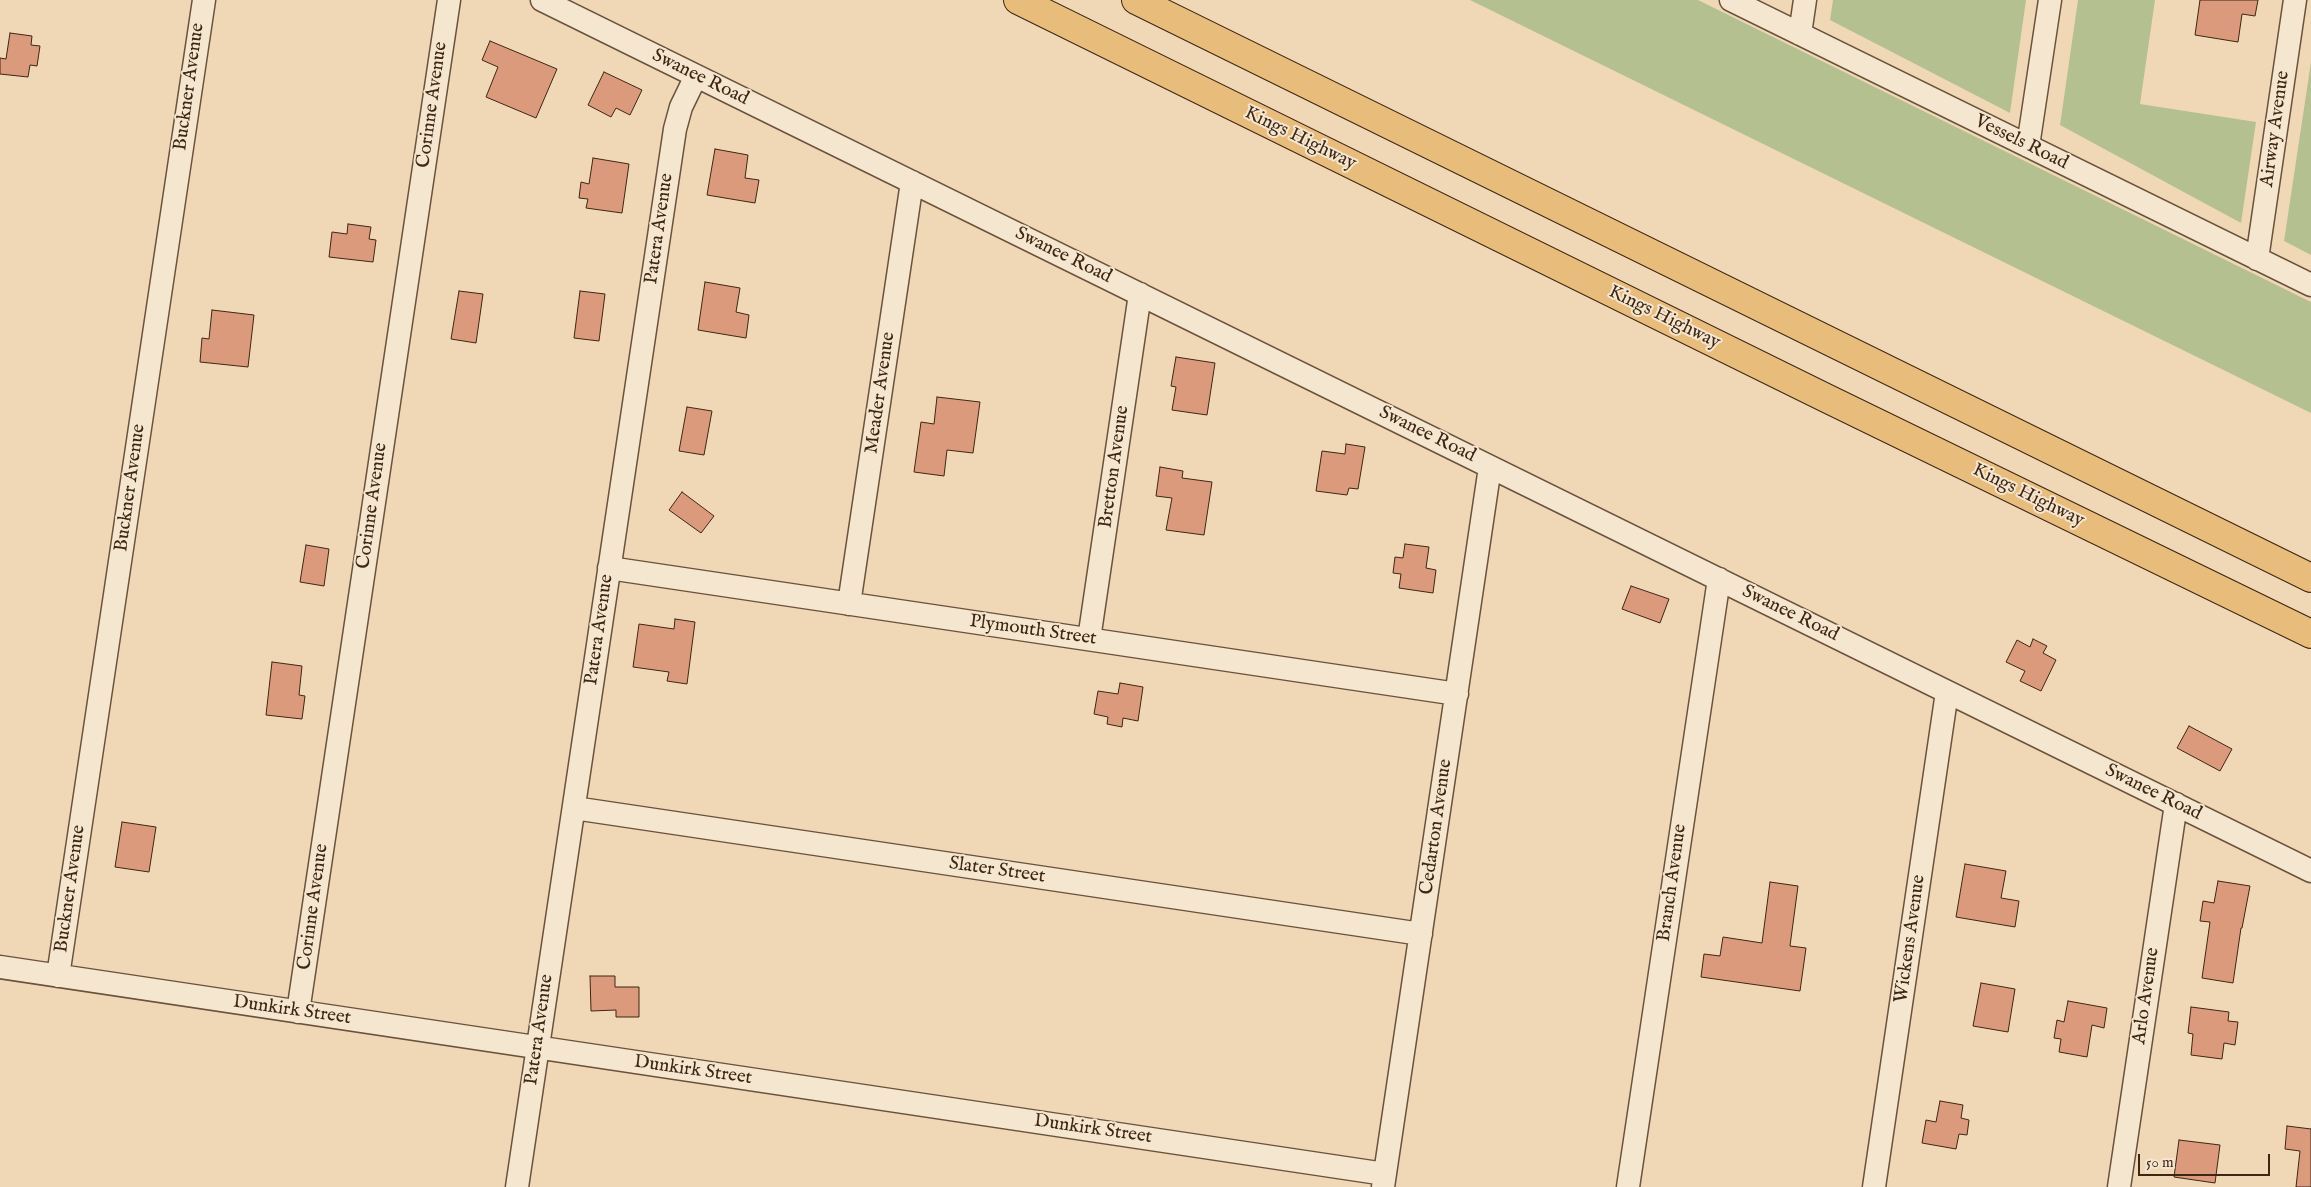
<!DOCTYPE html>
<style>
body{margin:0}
#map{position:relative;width:2311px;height:1187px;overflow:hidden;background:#f0d8b6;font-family:"IM FELL English",serif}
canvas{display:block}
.scale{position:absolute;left:2138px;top:1154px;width:132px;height:22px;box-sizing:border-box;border:2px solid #3d2614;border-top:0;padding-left:6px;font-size:15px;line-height:18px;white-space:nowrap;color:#3d2614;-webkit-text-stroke:4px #f5e6d0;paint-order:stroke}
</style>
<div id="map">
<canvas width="2311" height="1187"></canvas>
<div class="scale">50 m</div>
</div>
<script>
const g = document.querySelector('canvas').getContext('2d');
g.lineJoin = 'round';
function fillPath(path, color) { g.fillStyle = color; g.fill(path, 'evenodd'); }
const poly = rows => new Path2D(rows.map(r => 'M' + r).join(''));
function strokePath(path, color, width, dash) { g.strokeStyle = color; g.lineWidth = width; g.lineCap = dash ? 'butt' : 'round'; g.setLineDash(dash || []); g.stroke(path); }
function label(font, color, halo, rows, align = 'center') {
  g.font = font + ' "IM FELL English",serif'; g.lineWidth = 4; g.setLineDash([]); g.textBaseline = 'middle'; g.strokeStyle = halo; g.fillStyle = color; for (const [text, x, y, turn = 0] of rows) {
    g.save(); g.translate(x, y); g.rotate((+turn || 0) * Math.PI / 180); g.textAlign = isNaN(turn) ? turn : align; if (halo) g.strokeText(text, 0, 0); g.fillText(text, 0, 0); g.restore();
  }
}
fillPath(poly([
 [1470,0,1698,0,2311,302,2311,413],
 [1833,0,2026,0,2010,113,1830,20],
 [2078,0,2155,0,2140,104,2256,122,2241,223,2060,125],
 [2311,62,2311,255,2284,241]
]), '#b5c091');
const building = poly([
 [2200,0,2258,0,2255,16,2242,14,2238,42,2195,35,2200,0],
 [10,33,32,36,31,45,40,46,37,66,30,65,28,77,0,74,0,58,6,59,10,33],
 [490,41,557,69,536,118,486,97,498,67,482,60,490,41],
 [604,72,642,90,630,115,616,108,611,117,588,105,604,72],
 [715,149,748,155,745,178,759,180,755,203,707,195,715,149],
 [593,158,629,164,622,213,586,208,588,199,579,198,581,182,589,184,593,158],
 [348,224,371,227,369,239,376,240,373,262,329,257,332,232,347,234,348,224],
 [705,282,740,288,736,312,749,315,746,338,698,330,705,282],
 [459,291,483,294,476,343,451,339,459,291],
 [580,291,605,294,599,341,574,338,580,291],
 [212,310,254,315,248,367,200,362,202,338,209,339,212,310],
 [1176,357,1215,363,1207,415,1172,410,1176,387,1171,386,1176,357],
 [937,397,980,402,973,453,947,450,944,476,914,472,921,422,934,424,937,397],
 [687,407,712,411,704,455,679,451,687,407],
 [1346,444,1365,447,1358,489,1349,488,1347,495,1316,491,1322,451,1345,454,1346,444],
 [1160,467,1183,471,1182,478,1212,482,1204,535,1166,530,1172,498,1156,496,1160,467],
 [682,492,714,516,701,533,669,510,682,492],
 [1405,544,1429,547,1426,568,1436,570,1433,593,1399,588,1401,574,1393,573,1395,557,1403,558,1405,544],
 [306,545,329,549,324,586,300,582,306,545],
 [1631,586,1669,599,1660,623,1622,609,1631,586],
 [675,619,695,622,687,684,667,681,669,672,633,667,639,624,674,629,675,619],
 [2033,639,2047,646,2043,653,2056,660,2041,691,2020,681,2025,671,2006,662,2017,640,2030,647,2033,639],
 [272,662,302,666,299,695,305,696,302,719,266,715,272,662],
 [1120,683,1143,687,1138,721,1123,718,1122,727,1107,724,1108,717,1094,714,1098,691,1118,694,1120,683],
 [2189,726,2232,749,2220,771,2177,748,2189,726],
 [122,822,156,827,149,872,115,867,122,822],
 [1965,864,2006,871,2001,898,2019,901,2015,927,1956,917,1965,864],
 [2218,881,2250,886,2242,928,2241,928,2233,983,2202,978,2210,922,2200,921,2203,901,2214,903,2218,881],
 [1770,882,1798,886,1790,946,1806,948,1800,991,1701,977,1704,954,1720,956,1723,937,1762,943,1770,882],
 [590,976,615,976,615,987,639,987,639,1017,616,1017,616,1010,591,1011,590,976],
 [1981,983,2015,989,2008,1032,1973,1026,1981,983],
 [2068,1001,2107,1008,2104,1028,2092,1025,2087,1057,2059,1052,2061,1039,2054,1038,2057,1020,2064,1022,2068,1001],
 [2191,1007,2229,1012,2228,1021,2238,1022,2235,1045,2224,1043,2222,1059,2191,1055,2193,1034,2188,1033,2191,1007],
 [1940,1101,1963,1105,1961,1118,1969,1120,1967,1135,1959,1134,1956,1149,1922,1143,1926,1120,1936,1122,1940,1101],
 [2287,1126,2311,1129,2311,1187,2296,1187,2300,1151,2285,1149,2287,1126],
 [2179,1140,2220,1145,2215,1183,2174,1177,2179,1140]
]);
fillPath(building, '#dc9a7d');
strokePath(building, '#3d2614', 1);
const minor = poly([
 [542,0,2311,871],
 [1731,0,2311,285],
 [1800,34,1805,0],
 [2028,146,2050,0],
 [2257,259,2295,0],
 [609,568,1457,694],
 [849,604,912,182],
 [1089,639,1140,294],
 [574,808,1421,934],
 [0,967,1385,1174],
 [58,976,204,0],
 [298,1012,449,0],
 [517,1187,675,129,681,107,696,76],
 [1383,1187,1490,467],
 [1628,1187,1719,579],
 [1874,1187,1947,692],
 [2119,1187,2176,804]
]);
const major = poly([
 [1018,0,1826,398,2311,634],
 [1136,0,2311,578]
]);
strokePath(minor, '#6a523c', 25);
strokePath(major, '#3d2614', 30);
strokePath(minor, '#f5e6d0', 22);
strokePath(major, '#e8bc7b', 28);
label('19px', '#3d2614', '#f5e6d0', [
 ["Swanee Road",700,78,26],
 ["Buckner Avenue",190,87,-82],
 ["Corinne Avenue",433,105,-82],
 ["Airway Avenue",2276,129,-82],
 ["Kings Highway",1300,139,26],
 ["Vessels Road",2021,143,26],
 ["Patera Avenue",660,229,-82],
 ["Swanee Road",1063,256,26],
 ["Kings Highway",1664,318,26],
 ["Meader Avenue",881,393,-82],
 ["Swanee Road",1427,435,26],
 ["Bretton Avenue",1115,467,-82],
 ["Buckner Avenue",131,488,-82],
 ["Kings Highway",2028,496,26],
 ["Corinne Avenue",373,506,-82],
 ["Swanee Road",1790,614,26],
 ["Patera Avenue",600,630,-82],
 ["Plymouth Street",1033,631,8],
 ["Swanee Road",2153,793,26],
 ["Cedarton Avenue",1437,827,-82],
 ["Slater Street",997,871,8],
 ["Branch Avenue",1673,883,-82],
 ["Buckner Avenue",71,889,-82],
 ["Corinne Avenue",314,907,-82],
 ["Wickens Avenue",1911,939,-82],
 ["Arlo Avenue",2147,996,-82],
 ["Dunkirk Street",292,1011,8],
 ["Patera Avenue",540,1030,-82],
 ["Dunkirk Street",693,1071,8],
 ["Dunkirk Street",1093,1130,8]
]);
</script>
